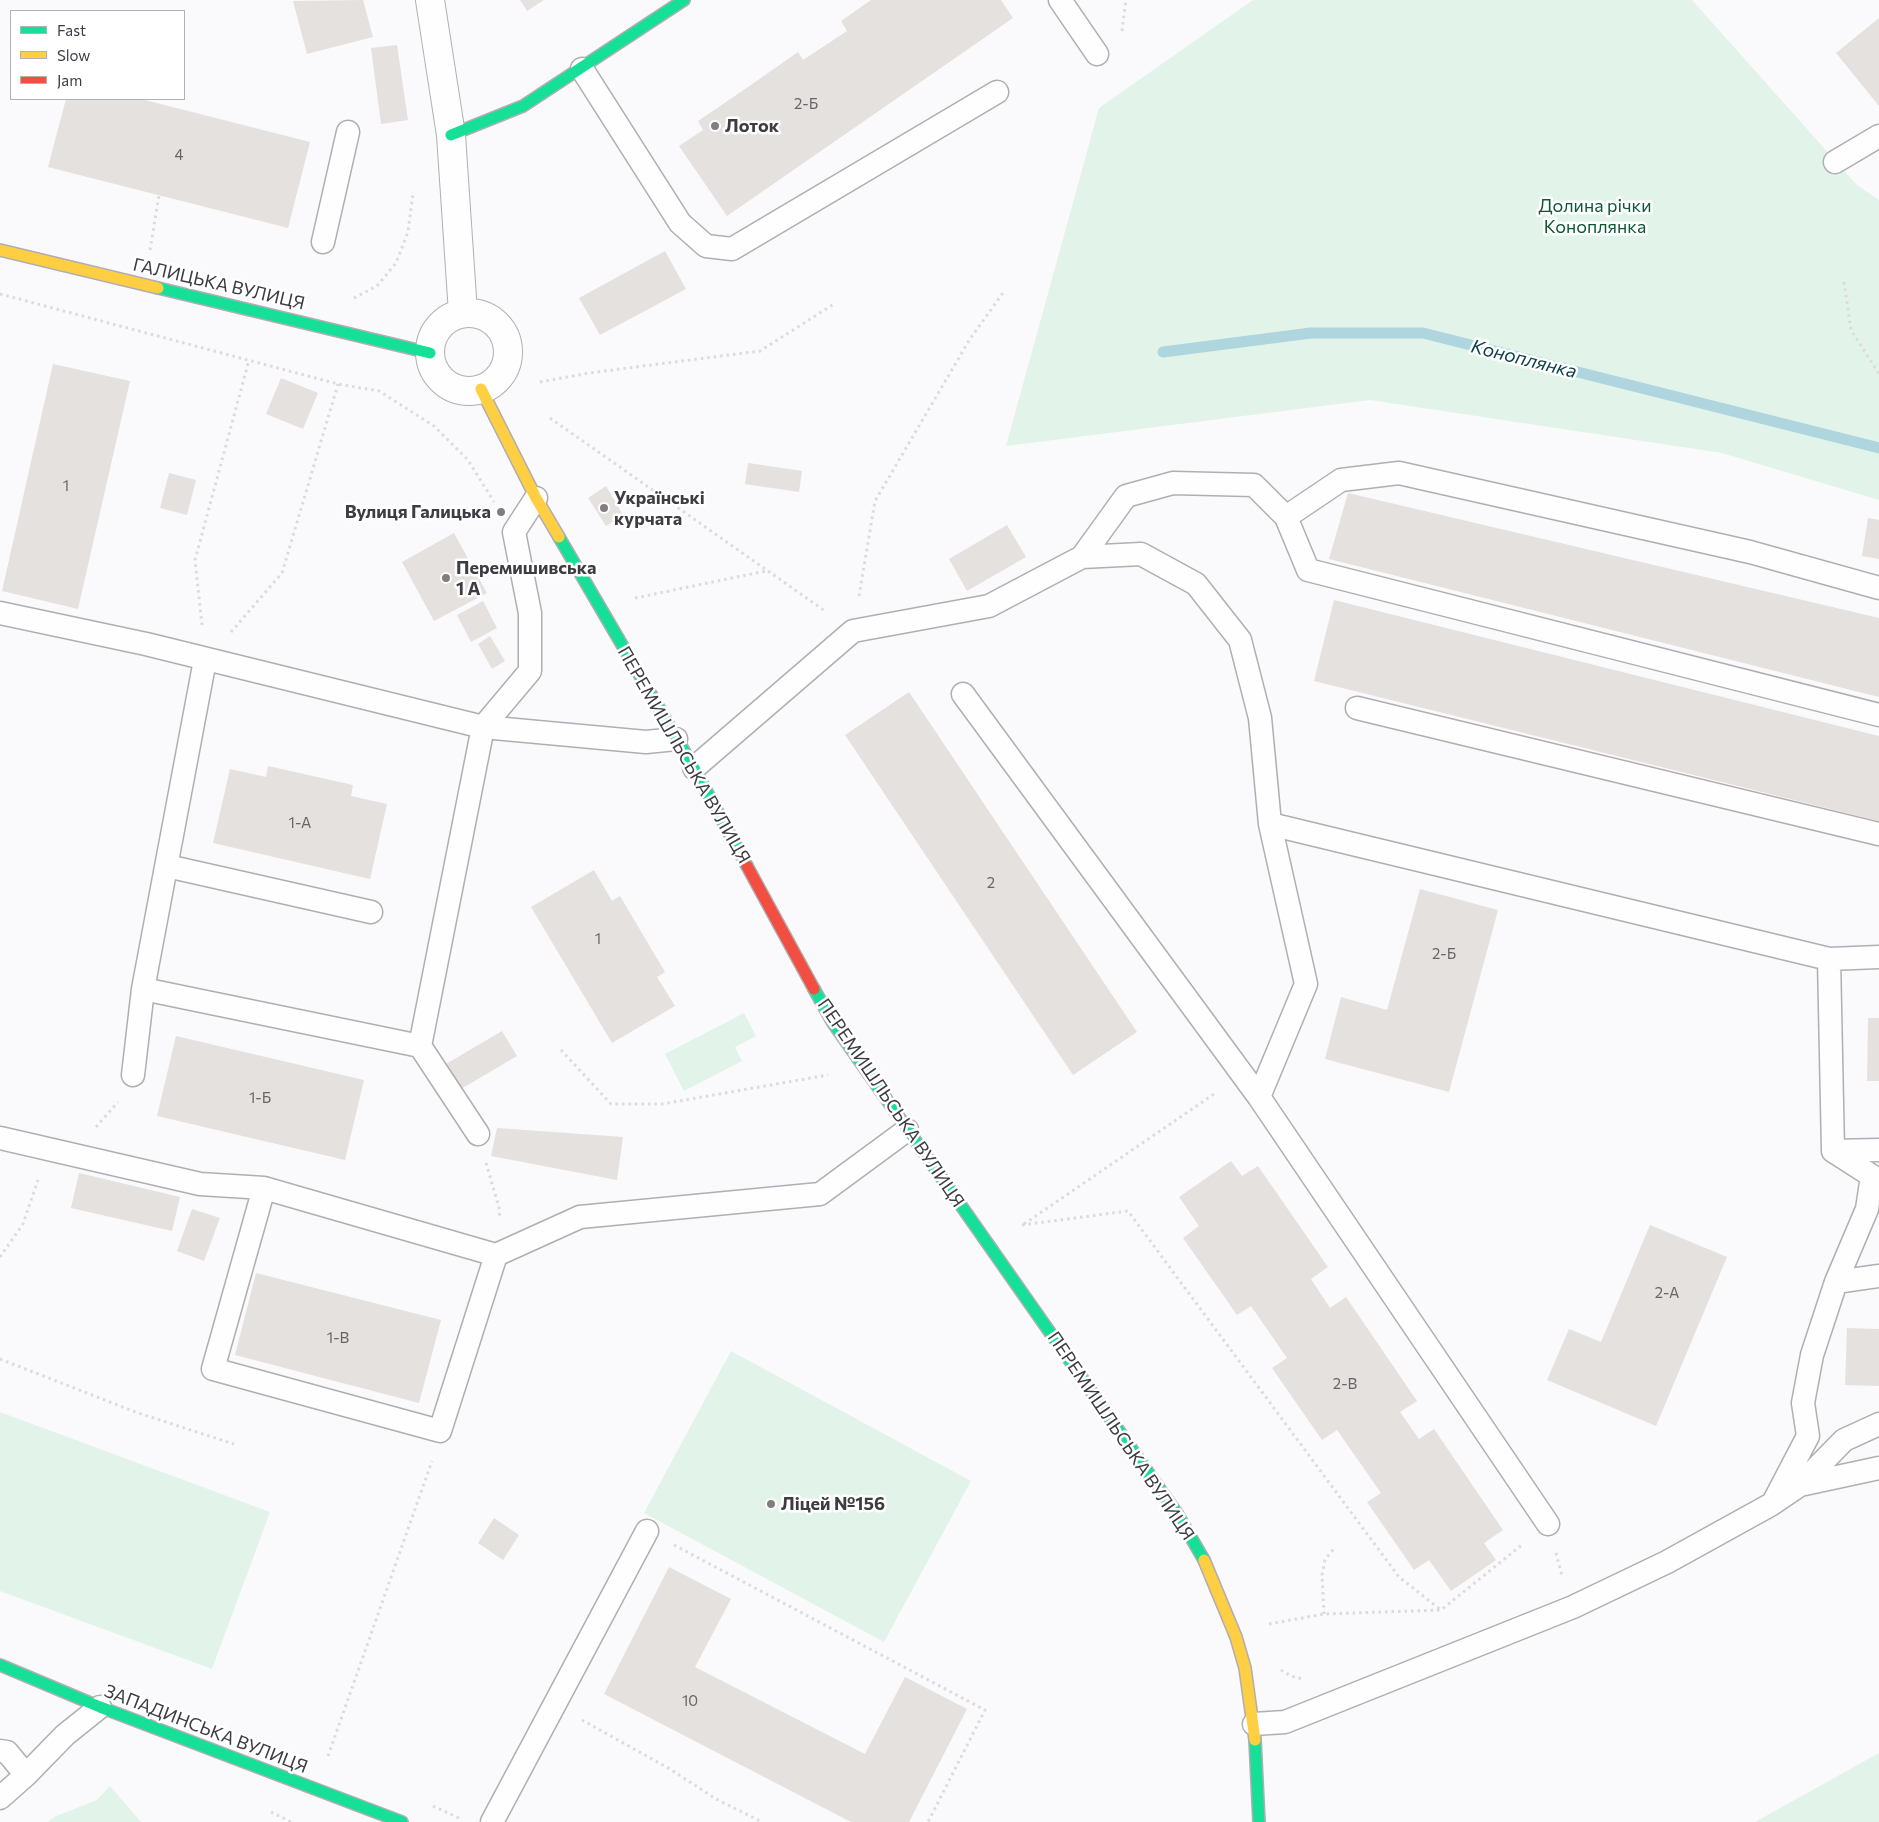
<!DOCTYPE html>
<meta charset="utf-8">
<style>
body{margin:0}
#map{position:relative;width:1879px;height:1822px;overflow:hidden;background:#faf9fb;font-family:Commissioner,sans-serif}
canvas{display:block}
.legend{position:absolute;left:10px;top:10px;width:175px;height:90px;box-sizing:border-box;background:#fff;border:1px solid #b2b1b4;margin:0;padding:6px 9px;list-style:none;font-size:15px;color:#3f3b43}
.legend li{display:flex;align-items:center;gap:10px;height:25px}
.legend b{width:25px;border:1px solid #b2b1b4}
</style>
<div id="map">
<canvas width="1879" height="1822"></canvas>
<ul class="legend">
<li><b style="height:6px;background:#16e098"></b>Fast</li>
<li><b style="height:6px;background:#ffcf43"></b>Slow</li>
<li><b style="height:6px;background:#f24e42"></b>Jam</li>
</ul>
</div>
<script>
const g = document.querySelector('canvas').getContext('2d');
g.lineJoin = 'round';
function fillPath(path, color) { g.fillStyle = color; g.fill(path, 'evenodd'); }
const poly = rows => new Path2D(rows.map(r => 'M' + r).join(''));
function strokePath(path, color, width, dash) { g.strokeStyle = color; g.lineWidth = width; g.lineCap = dash ? 'butt' : 'round'; g.setLineDash(dash || []); g.stroke(path); }
function label(font, color, halo, rows, align = 'center') {
  g.font = font + ' Commissioner,sans-serif'; g.lineWidth = 5; g.setLineDash([]); g.textBaseline = 'middle'; g.strokeStyle = halo; g.fillStyle = color; for (const [text, x, y, turn = 0] of rows) {
    g.save(); g.translate(x, y); g.rotate((+turn || 0) * Math.PI / 180); g.textAlign = isNaN(turn) ? turn : align; if (halo) g.strokeText(text, 0, 0); g.fillText(text, 0, 0); g.restore();
  }
}
fillPath(poly([
 [1253,0,1692,0,1857,185,1879,200,1879,500,1722,453,1370,400,1006,446,1099,108],
 [744,1013,756,1036,735,1047,742,1061,684,1091,665,1054],
 [731,1351,971,1481,884,1642,644,1513],
 [0,1412,270,1512,212,1669,0,1591],
 [1879,1753,1879,1822,1755,1822],
 [110,1786,141,1822,48,1822,54,1817,97,1800]
]), '#e2f4e9');
strokePath(poly([
 [1163,352,1311,333,1423,333,1879,448]
]), '#afd5de', 11);
fillPath(poly([
 [363,0,373,37,307,54,293,1],
 [520,0,544,0,527,11],
 [871,0,1001,0,1013,18,727,216,679,146,703,130,698,121,748,87,798,52,803,60,847,31,841,21],
 [1879,18,1879,106,1836,53],
 [397,45,408,120,381,124,371,48],
 [66,99,141,99,310,142,288,228,48,167],
 [665,251,686,289,600,335,579,298],
 [53,364,130,381,78,609,2,591],
 [281,378,318,393,303,429,266,414],
 [748,463,802,471,799,492,745,484],
 [169,473,196,480,187,515,160,508],
 [606,486,623,515,606,526,588,498],
 [1348,493,1879,618,1879,697,1329,559],
 [1868,518,1879,520,1879,559,1862,556],
 [1007,525,1026,557,967,591,949,559],
 [454,533,487,593,434,621,402,562],
 [1334,600,1879,736,1879,821,1314,681],
 [483,601,497,628,471,642,457,615],
 [490,636,505,661,492,669,478,644],
 [909,692,1137,1032,1073,1075,845,735],
 [268,766,353,785,351,796,387,804,370,879,213,843,230,769,266,777],
 [594,870,612,901,620,896,665,972,657,977,675,1006,612,1043,531,907],
 [1420,889,1498,910,1449,1092,1325,1059,1341,997,1387,1010],
 [1868,1018,1879,1018,1879,1081,1867,1081],
 [502,1031,517,1056,461,1089,446,1064],
 [176,1036,364,1080,345,1160,157,1116],
 [497,1128,623,1137,617,1180,491,1156],
 [1231,1161,1242,1176,1258,1166,1328,1267,1311,1279,1330,1308,1346,1297,1417,1401,1400,1412,1419,1439,1434,1429,1503,1530,1484,1543,1496,1560,1451,1591,1429,1560,1414,1570,1367,1502,1381,1493,1337,1430,1322,1440,1272,1368,1287,1358,1251,1306,1237,1315,1183,1238,1199,1226,1179,1197],
 [79,1173,180,1197,172,1231,71,1208],
 [192,1209,220,1218,204,1261,177,1251],
 [1650,1225,1727,1257,1656,1426,1547,1380,1569,1329,1601,1342],
 [256,1273,441,1320,419,1403,235,1355],
 [1847,1328,1879,1329,1879,1386,1845,1385],
 [494,1518,519,1535,503,1560,478,1543],
 [669,1567,731,1599,695,1667,865,1754,905,1677,967,1709,909,1822,851,1822,604,1694]
]), '#e5e1de');
const lane = poly([
 [1060,0,1097,54],
 [582,69,680,223,706,246,732,249,997,92],
 [1835,162,1879,136],
 [323,242,348,132],
 [1286,517,1341,480,1399,473,1750,552,1879,588],
 [1082,557,1126,496,1173,483,1254,485,1286,517,1308,570,1879,715],
 [0,613,146,644,483,727,530,671,530,613,514,532,536,498],
 [963,694,1259,1097,1548,1524],
 [1357,708,1879,834],
 [694,768,853,631,989,606,1082,557,1141,554,1196,584,1240,640,1260,718,1270,824,1306,984,1259,1097],
 [1270,824,1829,959,1879,957],
 [167,866,371,912],
 [1829,959,1833,1151],
 [143,989,420,1046],
 [133,1075,143,989,205,660],
 [478,1134,420,1046,483,727,646,742,676,739],
 [0,1138,200,1184,264,1188,496,1255,580,1217,820,1194,907,1130],
 [264,1188,213,1369,440,1431,496,1255],
 [1836,1282,1879,1276],
 [1800,1485,1879,1468],
 [1774,1501,1808,1436,1803,1403,1812,1355,1836,1282,1867,1209,1872,1176,1833,1151,1879,1150],
 [1254,1724,1285,1722,1573,1607,1667,1562,1772,1504,1800,1485,1844,1440,1879,1424],
 [0,1751,7,1752,26,1775,65,1735,100,1707],
 [0,1798,26,1775],
 [492,1822,647,1531]
]);
const street = poly([
 [430,0,451,135,463,313],
 '430 352a39 39 0 1 1 78 0a39 39 0 1 1-78 0Z'
]);
const fast = poly([
 [451,135,523,106,684,0],
 [158,288,430,353],
 [559,537,694,768,747,866],
 [814,989,833,1023,1178,1515,1204,1560],
 [0,1665,100,1707,402,1822],
 [1255,1740,1259,1822]
]);
const slow = poly([
 [0,250,158,288],
 [481,389,536,498,559,537],
 [1204,1560,1236,1637,1245,1668,1255,1740]
]);
const jam = poly([
 [747,866,814,989]
]);
strokePath(lane, '#b0aeb2', 25);
strokePath(street, '#b0aeb2', 30);
strokePath(fast, '#b0aeb2', 14);
strokePath(slow, '#b0aeb2', 14);
strokePath(jam, '#b0aeb2', 14);
strokePath(poly([
 [1122,31,1126,0],
 [150,250,159,195],
 [1844,282,1851,330,1879,374],
 [0,294,338,384,379,391,434,426,468,460,494,502],
 [354,298,377,286,396,263,408,232,413,193],
 [540,382,589,373,760,351,834,304],
 [550,418,825,611],
 [859,596,875,501,970,339,1005,290],
 [635,598,766,571],
 [202,625,195,560,249,360],
 [231,632,282,573,338,384],
 [561,1050,611,1104,662,1104,828,1075],
 [96,1127,118,1102],
 [486,1163,500,1211,499,1217],
 [1024,1224,1217,1092],
 [1022,1225,1128,1211,1399,1577,1441,1610],
 [0,1257,23,1224,38,1180],
 [0,1359,138,1413,234,1444],
 [674,1545,985,1710,928,1822],
 [1556,1553,1562,1576],
 [1324,1614,1322,1575,1325,1560,1335,1547],
 [1269,1624,1324,1614,1441,1610,1523,1544],
 [1281,1670,1291,1676,1303,1679],
 [582,1720,670,1769,716,1799,762,1822],
 [328,1756,432,1461],
 [433,1806,461,1819],
 [271,1812,291,1822]
]), '#dcdbdc', 3, [2.5, 4]);
strokePath(lane, '#fefefe', 22);
strokePath(street, '#fefefe', 28);
strokePath(fast, '#16e098', 11);
strokePath(slow, '#ffcf43', 11);
strokePath(jam, '#f24e42', 11);
for (const [x, y, r, color] of [
 [715,126,5,"#807e83"],
 [604,508,5,"#807e83"],
 [501,512,5,"#807e83"],
 [446,578,5,"#807e83"],
 [771,1504,5,"#807e83"]
]) { const dot = new Path2D(); dot.arc(x, y, r, 0, 2 * Math.PI); g.fillStyle = color; g.fill(dot); strokePath(dot, '#fff', 2); }
label('15px', '#68646a', null, [
 ["2-Б",806,104],
 ["4",179,155],
 ["1",66,486],
 ["1-А",300,823],
 ["2",991,883],
 ["1",598,939],
 ["2-Б",1444,954],
 ["1-Б",260,1098],
 ["2-А",1667,1293],
 ["1-В",338,1338],
 ["2-В",1345,1384],
 ["10",690,1701]
]);
label('bold 18px', '#3f3b43', '#fff', [
 ["Лоток",725,126],
 ["Українські",614,498],
 ["курчата",614,519],
 ["Вулиця Галицька",491,512,"right"],
 ["Перемишивська",456,568],
 ["1 А",456,589],
 ["Ліцей №156",781,1504]
], 'left');
label('18px', '#0e5735', '#fff', [
 ["Долина річки",1595,206],
 ["Коноплянка",1595,227]
]);
label('18px', '#3f3b43', '#fff', [
 ["ГАЛИЦЬКА ВУЛИЦЯ",219,284,13],
 ["ПЕРЕМИШЛЬСЬКА ВУЛИЦЯ",684,755,60],
 ["ПЕРЕМИШЛЬСЬКА ВУЛИЦЯ",891,1103,56],
 ["ПЕРЕМИШЛЬСЬКА ВУЛИЦЯ",1121,1436,56],
 ["ЗАПАДИНСЬКА ВУЛИЦЯ",206,1729,21]
]);
label('italic 19px', '#0a3d47', '#fff', [
 ["Коноплянка",1524,359,14]
]);
</script>
